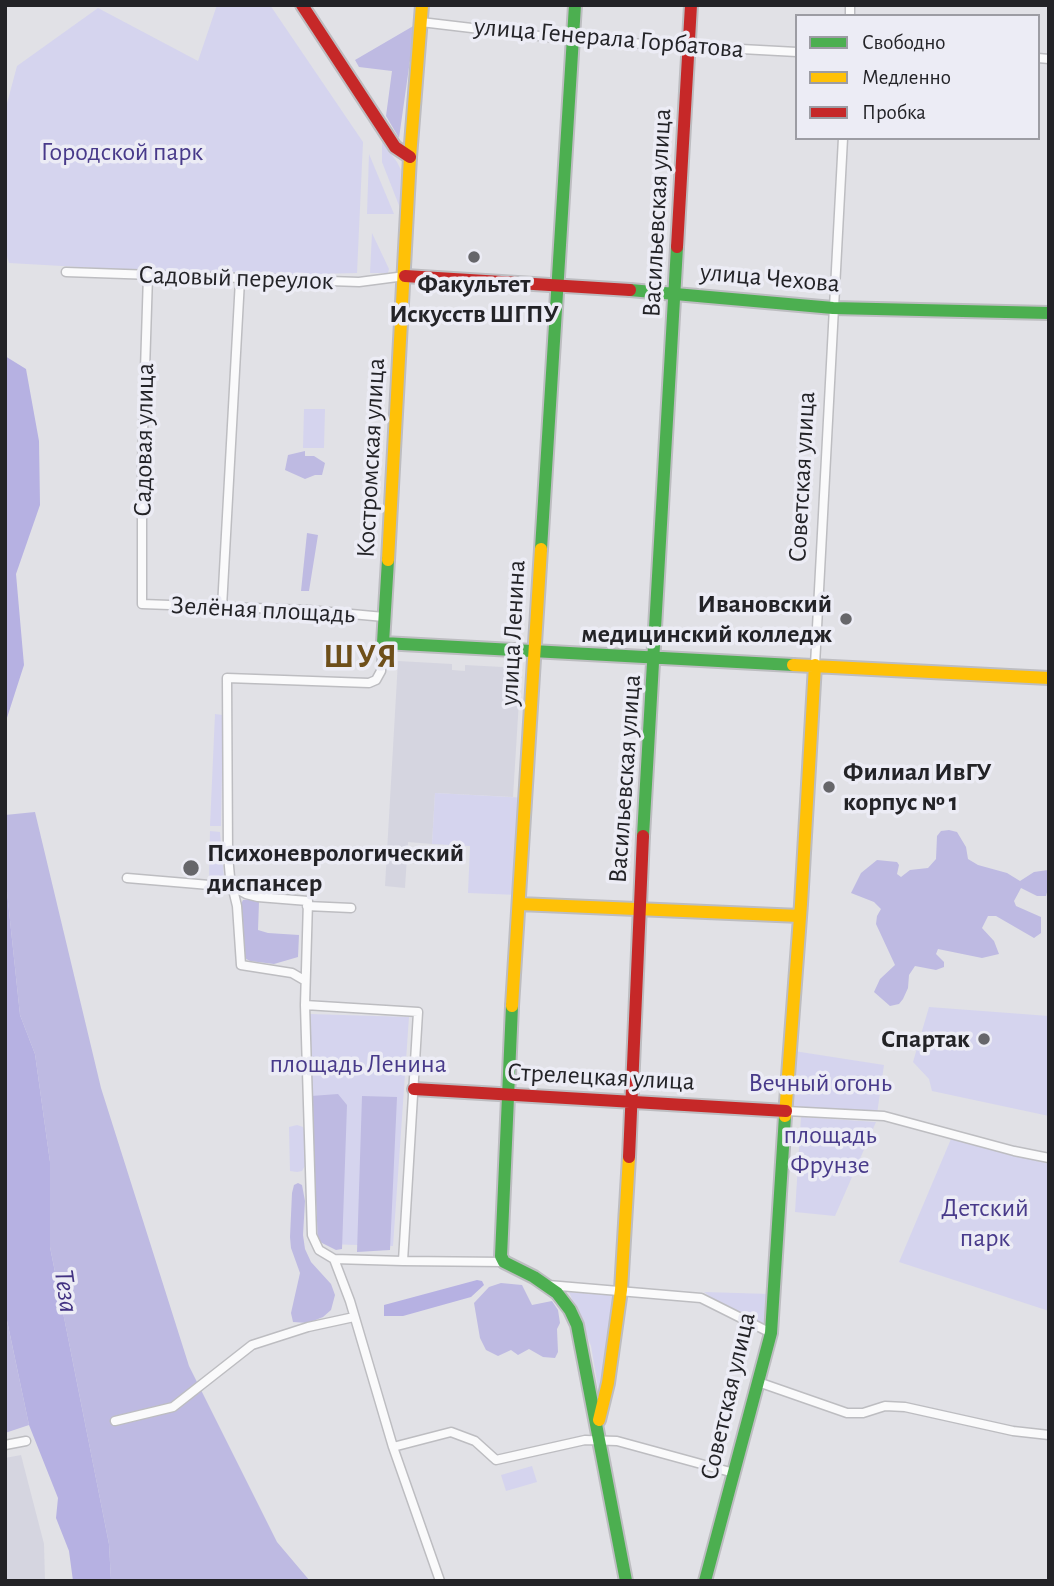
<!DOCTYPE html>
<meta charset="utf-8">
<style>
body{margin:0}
#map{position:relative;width:1054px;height:1586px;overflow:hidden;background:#e1e1e6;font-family:"Alegreya Sans",sans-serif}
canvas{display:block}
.frame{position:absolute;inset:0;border:7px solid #232327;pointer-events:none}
.legend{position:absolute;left:795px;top:14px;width:245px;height:126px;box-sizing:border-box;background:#ececf5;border:2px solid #9c9ca3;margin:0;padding:9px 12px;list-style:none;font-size:21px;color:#232327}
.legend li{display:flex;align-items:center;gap:14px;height:35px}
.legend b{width:35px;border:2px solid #9c9ca3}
</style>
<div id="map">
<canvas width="1054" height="1586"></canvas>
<div class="frame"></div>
<ul class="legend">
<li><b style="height:9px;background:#4caf50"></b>Свободно</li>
<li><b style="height:9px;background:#ffc107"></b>Медленно</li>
<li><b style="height:9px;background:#c62828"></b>Пробка</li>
</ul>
</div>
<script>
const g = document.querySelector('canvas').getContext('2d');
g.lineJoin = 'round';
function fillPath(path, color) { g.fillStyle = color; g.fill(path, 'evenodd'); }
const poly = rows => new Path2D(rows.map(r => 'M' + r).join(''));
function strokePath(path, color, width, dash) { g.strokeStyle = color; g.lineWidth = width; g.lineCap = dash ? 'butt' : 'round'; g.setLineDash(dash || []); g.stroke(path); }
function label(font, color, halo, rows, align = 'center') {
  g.font = font + ' "Alegreya Sans",sans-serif'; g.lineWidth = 7; g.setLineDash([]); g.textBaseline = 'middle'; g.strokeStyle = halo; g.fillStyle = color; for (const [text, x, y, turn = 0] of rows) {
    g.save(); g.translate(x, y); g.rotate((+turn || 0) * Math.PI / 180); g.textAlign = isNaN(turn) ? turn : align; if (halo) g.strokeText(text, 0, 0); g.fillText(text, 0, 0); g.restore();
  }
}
fillPath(poly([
 [398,661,452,664,452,670,465,671,465,665,521,668,513,797,435,793,432,844,408,842,405,888,385,886],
 [21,1455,44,1544,45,1581,5,1581,5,1458]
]), '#d5d5e0');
fillPath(poly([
 [217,5,270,5,363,142,357,273,239,276,9,263,5,250,5,111,17,66,98,8,198,61],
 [382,142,397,162,401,170,400,208,382,162],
 [369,154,394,214,367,214],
 [372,233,389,269,388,273,370,273],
 [304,409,325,409,324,448,303,448],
 [215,714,223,715,221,826,210,826],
 [435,793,527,798,519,895,468,893,470,846,432,844],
 [210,831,220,832,224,878,209,878],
 [929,1007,1049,1016,1049,1116,932,1091,929,1079,913,1062],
 [309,1014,409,1017,393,1246,324,1244,317,1234],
 [794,1051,884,1065,877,1114,790,1110],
 [801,1117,876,1122,835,1216,795,1212],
 [297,1125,303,1127,306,1132,306,1164,302,1171,297,1172,290,1171,289,1127],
 [951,1139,1049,1164,1049,1311,899,1262],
 [569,1292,612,1295,614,1297,617,1313,599,1394,591,1346],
 [704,1292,770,1294,767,1322,763,1323,712,1298],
 [532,1466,537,1482,506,1491,501,1475]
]), '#d5d4ee');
fillPath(poly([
 [415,25,399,138,386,116,392,71,359,67,355,60],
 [305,451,305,456,314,456,325,463,322,475,315,475,305,479,285,470,288,455],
 [307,533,318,535,309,591,301,591],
 [35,812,101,1088,189,1366,277,1542,310,1581,111,1581,109,1544,50,1247,50,1162,35,1054,20,1015,5,873,5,815],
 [949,830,957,832,966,847,968,859,978,865,1007,873,1020,881,1034,872,1048,870,1049,885,1046,896,1037,896,1021,888,1014,901,1016,906,1041,917,1041,933,1034,938,996,916,988,916,982,928,994,941,999,954,982,958,938,949,936,954,944,962,944,967,936,970,915,966,909,975,908,988,903,999,899,1004,890,1006,874,992,880,979,895,965,876,924,877,916,881,909,874,902,851,893,861,873,877,860,897,862,899,865,897,874,901,877,910,870,928,868,936,859,937,836,941,831],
 [254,899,259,902,258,930,268,933,299,935,298,957,274,964,250,961,241,956,240,906,243,900],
 [338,1094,347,1105,342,1249,336,1250,318,1241,311,1096],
 [362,1096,397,1097,390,1250,357,1252],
 [298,1183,302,1185,305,1201,303,1235,305,1249,311,1262,331,1284,335,1295,331,1310,323,1317,308,1323,293,1322,291,1313,300,1273,291,1248,290,1237,292,1193,294,1185],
 [501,1283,522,1285,532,1305,552,1301,558,1310,560,1323,557,1329,558,1352,555,1358,543,1357,529,1349,518,1355,511,1350,498,1356,486,1350,480,1338,474,1303,489,1287],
 [5,1311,29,1425,5,1433]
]), '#bebae2');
fillPath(poly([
 [5,356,26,369,39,441,40,505,16,574,24,665,5,724],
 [5,873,20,1015,35,1054,50,1162,50,1247,109,1544,111,1581,73,1581,69,1551,56,1518,58,1498,29,1425,5,1311],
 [477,1280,482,1281,484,1285,471,1297,403,1316,384,1316,384,1305]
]), '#b6b1e2');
const street = poly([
 [850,16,850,5],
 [421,22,573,40,797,52],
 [1038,58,1049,59],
 [66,272,359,282,405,276],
 [148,275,142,465,142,604,308,610,384,617],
 [222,607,240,280],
 [815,665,843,138],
 [127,878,233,887,246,894,258,897,308,901,305,1005],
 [307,906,351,908],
 [304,980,292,973,241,965,237,906,230,877,228,856,227,678,369,683,376,680,381,671,383,643],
 [305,1005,418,1012,403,1261,334,1259,319,1250,312,1235,305,1005],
 [786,1111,884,1116,1014,1151,1049,1158],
 [334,1259,350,1301,393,1447,440,1581],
 [403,1261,504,1262],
 [548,1285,701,1298,771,1333],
 [758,1382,847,1413,863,1413,885,1406,905,1407,1013,1431,1049,1435],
 [115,1421,173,1407,252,1345,308,1327,354,1317],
 [5,1445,26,1441],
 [393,1447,451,1432,475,1441,496,1460,585,1440,617,1441,734,1473]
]);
const fast = poly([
 [630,290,833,308,1049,313],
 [541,549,575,5],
 [388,560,383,643,793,665],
 [643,836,677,247],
 [512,1006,501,1256,504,1262,534,1277,557,1293,570,1310,577,1325,626,1581],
 [705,1581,771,1333,785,1116]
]);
const slow = poly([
 [388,560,410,157,422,5],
 [793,665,1049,678],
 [519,904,800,916],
 [512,1006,541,549],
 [785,1116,801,904,815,665],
 [599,1420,608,1383,621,1290,629,1157]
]);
const jam = poly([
 [302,5,395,147,410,157],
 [677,247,691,5],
 [405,276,630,290],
 [414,1089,786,1111],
 [629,1157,643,836]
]);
strokePath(street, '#bdbdc1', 11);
strokePath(fast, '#bdbdc1', 16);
strokePath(slow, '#bdbdc1', 16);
strokePath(jam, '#bdbdc1', 16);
strokePath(street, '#fafafb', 8);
strokePath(fast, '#4caf50', 12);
strokePath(slow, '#ffc107', 12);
strokePath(jam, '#c62828', 12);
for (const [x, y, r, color] of [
 [474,257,7,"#66666a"],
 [846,619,7,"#66666a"],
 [829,787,7,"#66666a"],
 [191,868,9,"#66666a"],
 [984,1039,7,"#66666a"]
]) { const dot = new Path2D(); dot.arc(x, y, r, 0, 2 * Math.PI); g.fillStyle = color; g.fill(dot); strokePath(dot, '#ececf5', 2.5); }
label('26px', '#232327', '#ececf5', [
 ["улица Генерала Горбатова",609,38,5],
 ["Васильевская улица",657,213,-87],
 ["Садовый переулок",236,278,2],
 ["улица Чехова",770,278,5],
 ["Садовая улица",144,440,-89],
 ["Костромская улица",371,458,-87],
 ["Советская улица",802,477,-87],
 ["Зелёная площадь",263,610,3],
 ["улица Ленина",513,633,-87],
 ["Васильевская улица",625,779,-86],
 ["Стрелецкая улица",601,1077,3],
 ["Советская улица",728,1396,-77]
]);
label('26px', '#483a8a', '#ececf5', [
 ["Городской парк",122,152],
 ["площадь Ленина",358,1064],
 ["Вечный огонь",820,1083],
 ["площадь",830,1135],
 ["Фрунзе",830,1165],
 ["Детский",985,1208],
 ["парк",985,1238]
]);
label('bold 26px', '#232327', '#ececf5', [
 ["Факультет",474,284,"center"],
 ["Искусств ШГПУ",474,314,"center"],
 ["Ивановский",832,604],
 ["медицинский колледж",832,634],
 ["Филиал ИвГУ",843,772,"left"],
 ["корпус № 1",843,802,"left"],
 ["Психоневрологический",207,853,"left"],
 ["диспансер",207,883,"left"],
 ["Спартак",970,1039]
], 'right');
label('italic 28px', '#423282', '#ececf5', [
 ["Теза",66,1291,82]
]);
g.letterSpacing = '2px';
label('bold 33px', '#6e4f1a', '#ececf5', [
 ["ШУЯ",361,657]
]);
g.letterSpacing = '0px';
</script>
